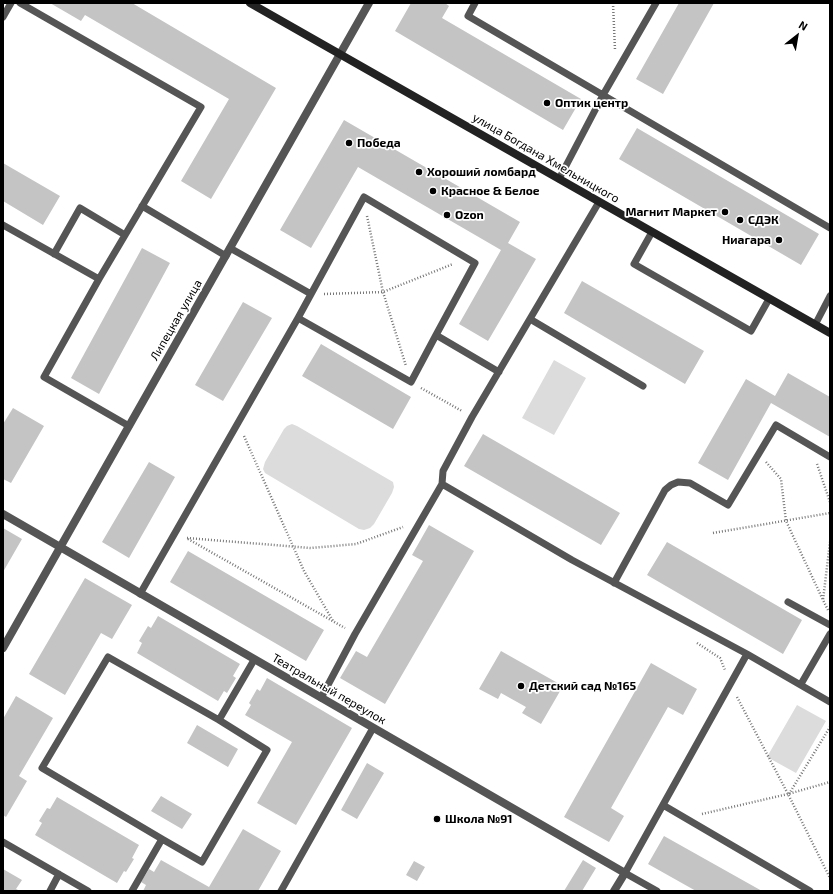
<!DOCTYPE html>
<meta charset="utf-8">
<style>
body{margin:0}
#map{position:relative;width:833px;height:894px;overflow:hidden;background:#fff;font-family:"Exo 2",sans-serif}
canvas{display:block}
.frame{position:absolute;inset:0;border:4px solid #000;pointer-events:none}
.north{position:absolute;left:777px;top:16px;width:40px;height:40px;-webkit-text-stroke:3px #fff;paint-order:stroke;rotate:31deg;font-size:11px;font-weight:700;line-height:16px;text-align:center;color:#000}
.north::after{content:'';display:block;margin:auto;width:14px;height:18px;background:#000;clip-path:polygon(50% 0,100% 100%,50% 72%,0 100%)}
</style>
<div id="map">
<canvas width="833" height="894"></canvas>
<div class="frame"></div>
<div class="north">N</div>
</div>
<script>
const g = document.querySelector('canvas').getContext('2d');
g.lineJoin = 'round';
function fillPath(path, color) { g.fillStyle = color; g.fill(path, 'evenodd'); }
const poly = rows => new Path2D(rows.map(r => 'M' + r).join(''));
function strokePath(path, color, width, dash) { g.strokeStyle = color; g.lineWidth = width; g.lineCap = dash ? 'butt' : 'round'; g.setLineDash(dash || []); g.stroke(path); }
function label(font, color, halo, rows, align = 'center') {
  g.font = font + ' "Exo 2",sans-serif'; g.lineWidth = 3.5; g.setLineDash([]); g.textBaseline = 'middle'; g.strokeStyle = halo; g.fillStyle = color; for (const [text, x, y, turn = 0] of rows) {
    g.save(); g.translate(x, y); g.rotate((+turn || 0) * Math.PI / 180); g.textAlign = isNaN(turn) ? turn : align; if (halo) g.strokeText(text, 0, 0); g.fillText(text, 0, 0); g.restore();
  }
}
fillPath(poly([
 [554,360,586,378,554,435,522,418],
 [292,424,297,426,393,482,394,487,392,493,374,524,370,528,364,530,359,529,265,473,263,469,265,462,284,429,287,426],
 [797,705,826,721,796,773,767,757]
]), '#dcdcdc');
fillPath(poly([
 [50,3,132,3,276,88,211,199,181,181,229,99,85,15,81,21],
 [411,3,445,3,449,6,442,18,581,99,563,130,395,31],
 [679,3,714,3,663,94,636,79],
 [344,120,520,222,508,243,536,259,488,341,459,324,501,250,358,167,311,248,280,230],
 [637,128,819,234,801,265,619,159],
 [3,163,60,196,43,225,3,201],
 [142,248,170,263,99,394,71,378],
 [582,281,704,351,685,384,564,313],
 [243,302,272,318,223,401,195,385],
 [321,344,411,397,393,429,302,376],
 [788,373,830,397,830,437,771,403,728,480,698,463,746,379,775,396],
 [13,408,44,426,11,483,3,479,3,424],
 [483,434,620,513,601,545,464,466],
 [149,462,175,477,129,558,102,542],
 [429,525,474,551,385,704,340,678,356,651,367,657,423,561,412,555],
 [3,528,22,539,3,572],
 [667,542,802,620,783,654,647,575],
 [188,551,324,630,306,661,170,582],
 [85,578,132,605,112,639,101,633,65,695,29,674],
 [158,616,240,664,233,676,236,678,227,693,224,691,218,701,137,653,142,643,139,641,148,626,151,628],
 [501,651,563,686,541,724,522,713,526,707,501,693,498,699,479,689],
 [651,663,697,689,683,715,668,707,611,808,624,816,609,842,564,817],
 [267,678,352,728,296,825,257,803,292,742,245,715,251,705,249,703,257,689,260,691],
 [16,696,53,718,19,776,27,781,6,817,3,815,3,719],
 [197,725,238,749,228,767,187,743],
 [367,763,384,773,357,819,341,810],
 [161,796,192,814,182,829,151,811],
 [57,797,139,845,132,858,134,859,126,872,124,871,117,883,35,835,42,823,39,821,47,808,50,809],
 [243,829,281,851,258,891,143,891,146,885,141,882,149,869,154,872,161,860,209,887],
 [664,836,762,891,696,891,648,864],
 [583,860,596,868,582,891,564,891],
 [414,861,425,867,417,881,406,875],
 [3,869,22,880,16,889,20,891,3,891]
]), '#c4c4c4');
strokePath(poly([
 [613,3,615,50],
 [367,216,383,292,406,366],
 [324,294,383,292,453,264],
 [421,388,462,411],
 [244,436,304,571,333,621],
 [766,462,781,479,786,521,823,600],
 [817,464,830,502],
 [713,533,830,513],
 [187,538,311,548,356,544,403,527],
 [188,539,345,628],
 [828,610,823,600,830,542],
 [697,643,720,658,725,670],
 [737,697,788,794,830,878],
 [789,794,830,727],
 [702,814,788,794,830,782]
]), '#777', 2.5, [1, 2]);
strokePath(poly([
 [20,3,201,107,99,279,44,377,129,426],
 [475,3,468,16,830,228],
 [3,17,11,3],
 [559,179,603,95,656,3],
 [142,206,226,256],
 [3,225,99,279],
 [652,232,634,264,751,331,769,299],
 [230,248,311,294],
 [54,254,80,208,125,235],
 [298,318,411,382,436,335],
 [530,319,643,386],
 [815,325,830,296],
 [442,484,572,560,747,654,830,702],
 [614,583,665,490,671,485,678,482,690,483,728,505,776,425,830,457],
 [140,594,298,318,364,197,475,263,436,335,499,372],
 [788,602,830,625],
 [801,684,830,634],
 [321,698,355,634,442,484,443,471,472,417,599,202],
 [663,805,810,891],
 [162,839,202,862,267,750,219,720],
 [3,842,88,891],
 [50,891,59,874],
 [132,891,162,839,42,768,108,657,219,720,254,660],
 [281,891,373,728],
 [657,891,625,873,747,654]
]), '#555', 7);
strokePath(poly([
 [3,514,625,873,614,891],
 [3,648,369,3]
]), '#555', 8);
strokePath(poly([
 [250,3,830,333]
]), '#222', 8);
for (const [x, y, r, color] of [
 [547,103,4,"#000"],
 [349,143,4,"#000"],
 [419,172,4,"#000"],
 [433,191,4,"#000"],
 [725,212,4,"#000"],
 [447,215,4,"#000"],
 [740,220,4,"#000"],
 [779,240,4,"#000"],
 [521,686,4,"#000"],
 [437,819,4,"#000"]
]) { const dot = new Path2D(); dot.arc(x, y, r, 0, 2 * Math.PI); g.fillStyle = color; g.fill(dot); strokePath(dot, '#fff', 1.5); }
label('bold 12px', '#000', '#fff', [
 ["Оптик центр",555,103],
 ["Победа",357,143],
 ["Хороший ломбард",427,172],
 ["Красное & Белое",441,191],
 ["Магнит Маркет",717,212,"right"],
 ["Ozon",455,215],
 ["СДЭК",748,220],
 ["Ниагара",771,240,"right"],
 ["Детский сад №165",529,686],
 ["Школа №91",445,819]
], 'left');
label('12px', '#000', '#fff', [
 ["улица Богдана Хмельницкого",546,158,30],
 ["Липецкая улица",176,320,-60],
 ["Театральный переулок",329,689,30]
]);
</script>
